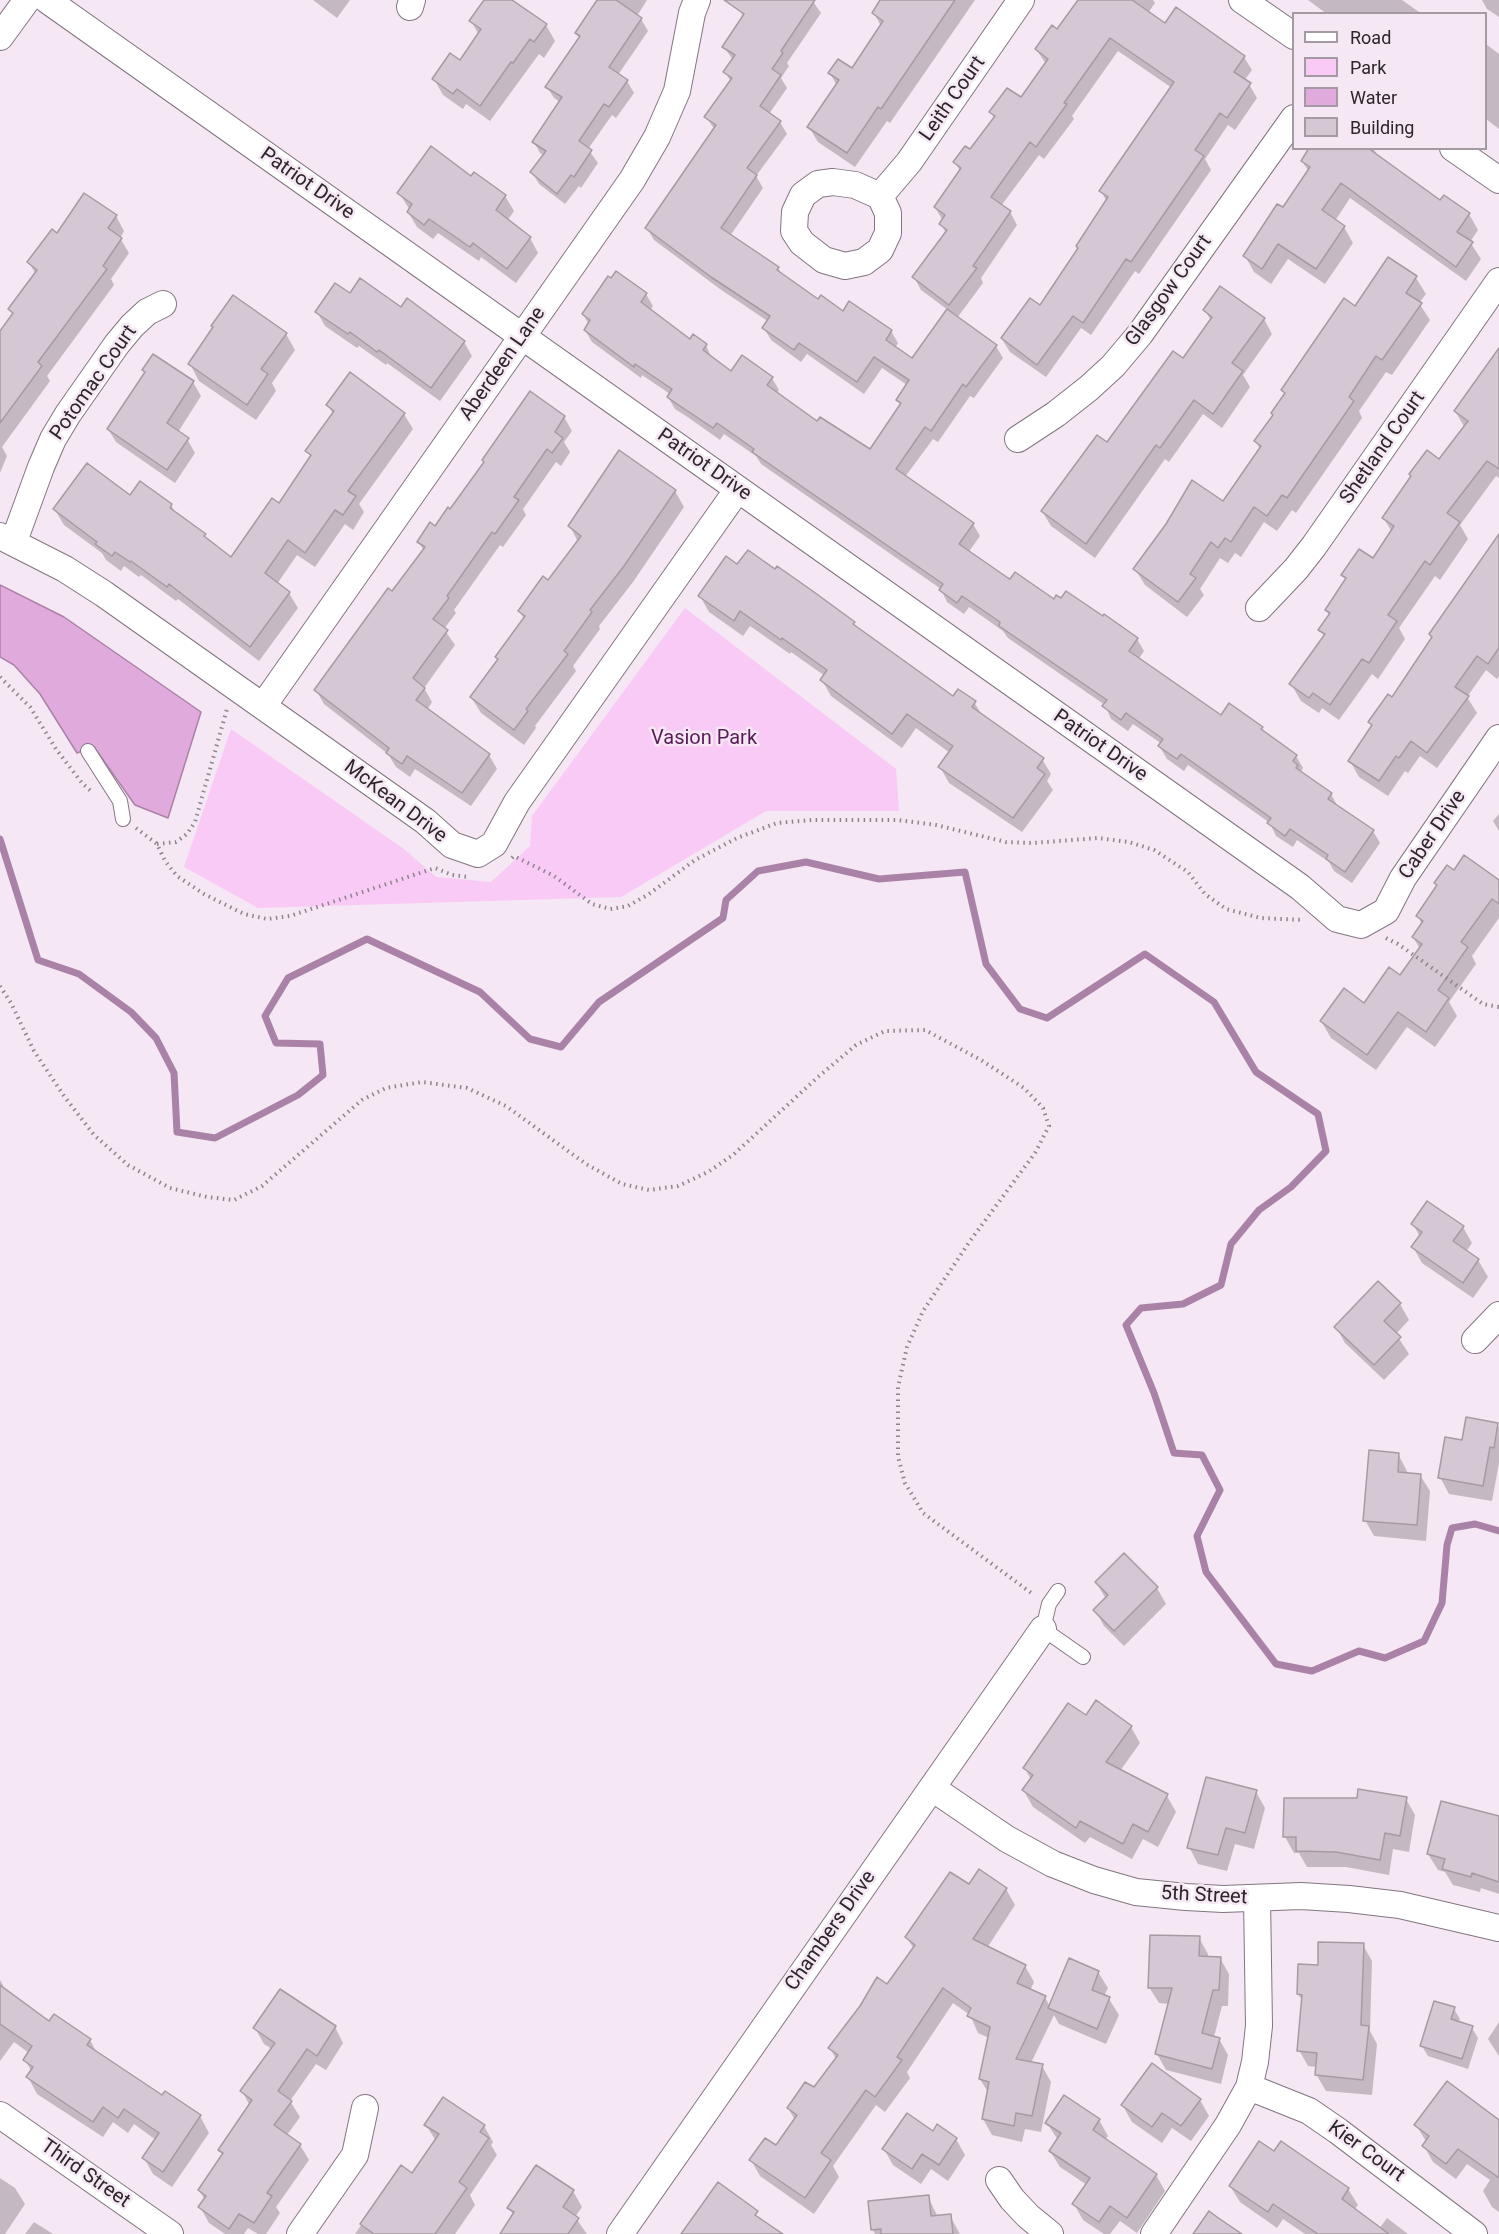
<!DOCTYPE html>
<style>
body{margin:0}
#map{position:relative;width:1499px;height:2234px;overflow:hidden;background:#f5e7f3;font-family:Roboto,sans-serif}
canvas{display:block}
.legend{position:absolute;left:1292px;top:12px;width:195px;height:138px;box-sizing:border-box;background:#f5e7f3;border:2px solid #a49aa3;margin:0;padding:8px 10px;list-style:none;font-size:18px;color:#2b262a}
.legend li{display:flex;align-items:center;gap:12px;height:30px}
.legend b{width:30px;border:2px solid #a49aa3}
</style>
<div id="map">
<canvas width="1499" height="2234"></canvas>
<ul class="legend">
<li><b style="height:8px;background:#fff"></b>Road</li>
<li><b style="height:16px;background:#f9caf6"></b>Park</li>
<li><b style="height:16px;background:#e0aadd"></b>Water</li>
<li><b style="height:16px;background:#d5c8d4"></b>Building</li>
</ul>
</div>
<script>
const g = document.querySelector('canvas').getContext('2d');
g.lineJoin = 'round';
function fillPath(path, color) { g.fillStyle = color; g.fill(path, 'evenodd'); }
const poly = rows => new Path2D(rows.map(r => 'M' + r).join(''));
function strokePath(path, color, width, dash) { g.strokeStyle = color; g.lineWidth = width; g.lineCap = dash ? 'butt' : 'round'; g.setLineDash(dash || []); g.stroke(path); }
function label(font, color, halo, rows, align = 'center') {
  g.font = font + ' Roboto,sans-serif'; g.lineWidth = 5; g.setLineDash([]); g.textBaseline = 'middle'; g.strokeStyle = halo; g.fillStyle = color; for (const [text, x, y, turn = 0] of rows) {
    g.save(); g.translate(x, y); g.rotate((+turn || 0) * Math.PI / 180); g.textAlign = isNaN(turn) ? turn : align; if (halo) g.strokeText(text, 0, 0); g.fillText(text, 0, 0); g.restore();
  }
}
fillPath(poly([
 [685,608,896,769,899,811,766,811,621,897,258,908,184,867,231,729,404,849,436,877,491,882,530,846,532,816]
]), '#f9caf6');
const water = poly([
 [0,585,64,617,201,712,168,818,135,805,94,747,77,753,40,694,14,665,0,657,0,585]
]);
fillPath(water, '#e0aadd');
strokePath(water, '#aa82a7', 1.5);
fillPath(poly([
 [313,0,350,0,337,18],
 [485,0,510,0,546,25,555,41,544,58,539,54,490,121,466,104,463,109,443,95,434,79,461,63,479,35,471,21],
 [599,0,647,0,637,16,641,19,648,31,618,75,627,81,634,93,616,118,612,115,588,149,598,163,581,188,579,186,565,204,539,184,532,172,544,156,540,153,534,142,560,102,554,98,547,87,580,39,576,33],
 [745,0,812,0,821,13,787,63,789,66,781,78,787,88,769,114,780,122,787,134,756,176,763,188,730,236,778,268,782,275,818,301,891,331,898,343,895,348,913,360,948,310,921,290,914,277,946,233,941,224,943,221,935,207,960,171,955,162,971,151,995,119,991,113,1021,99,1046,64,1036,49,1057,31,1080,0,1153,0,1155,3,1148,13,1165,25,1244,57,1252,70,1244,81,1249,84,1257,98,1235,130,1228,125,1205,159,1211,170,1139,274,1135,271,1091,335,1081,328,1046,377,1010,352,1002,339,1040,307,1079,249,1107,202,1101,191,1172,88,1118,51,1072,116,1074,119,1044,159,1039,155,1001,206,1010,212,1017,225,981,278,983,283,957,318,996,346,1003,358,974,398,970,396,938,442,933,439,905,477,973,524,980,536,968,553,1007,579,1137,639,1144,651,1138,660,1221,717,1262,728,1266,734,1296,756,1303,768,1300,773,1331,794,1338,807,1373,831,1380,843,1352,883,1334,871,1329,862,1297,840,1293,847,1276,836,1270,823,1188,765,1184,771,1167,759,1160,747,1162,744,1133,724,1128,731,1111,719,1105,705,1008,638,1003,631,969,607,964,614,947,602,941,589,761,464,756,456,724,434,720,440,689,418,675,409,668,397,670,394,642,375,641,378,592,342,585,330,589,325,583,314,646,294,653,306,650,311,690,341,693,336,706,345,712,359,732,373,772,378,779,390,776,394,818,423,870,451,901,406,898,400,907,385,882,368,864,394,807,354,801,362,771,340,764,328,769,322,720,289,654,240,647,228,715,130,706,117,731,82,725,72,733,60,724,47,744,18,739,9],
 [882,0,975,0,890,123,887,121,855,167,818,142,809,127,837,86,830,73,852,70,881,26,874,13],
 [1308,0,1402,0,1422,14,1327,14],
 [1482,0,1499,0,1499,17,1487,9],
 [1486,44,1499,54,1499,129,1486,119],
 [1311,148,1373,148,1379,158,1440,203,1469,214,1478,230,1470,242,1481,259,1466,281,1350,198,1335,221,1344,227,1353,243,1325,284,1288,259,1271,284,1254,272,1245,256,1283,210,1309,172,1302,161],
 [472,178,505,196,514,211,507,221,530,238,538,253,516,283,481,257,479,261,438,233,433,239,417,227,408,212,410,210,399,193],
 [116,216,124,231,120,238,129,253,111,279,114,285,47,376,50,381,2,447,7,456,0,473,0,334,13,315,10,309,36,275,29,262,58,235],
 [1388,259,1416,278,1426,294,1419,303,1430,320,1392,375,1386,372,1359,411,1362,418,1296,513,1292,510,1277,531,1264,522,1241,557,1235,553,1228,563,1220,558,1200,589,1204,595,1187,617,1145,585,1135,569,1223,503,1260,450,1256,441,1274,416,1286,395,1283,390,1355,308],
 [350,295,402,309,464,342,472,356,440,401,387,363,386,365,359,346,357,348,325,326,317,312],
 [1205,310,1264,319,1272,334,1243,375,1250,387,1222,428,1203,414,1169,462,1165,459,1095,558,1051,526,1042,511,1107,444,1183,360,1211,321],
 [286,334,295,350,272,383,276,391,256,420,199,381,190,364],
 [154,356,193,382,201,396,178,432,187,439,195,453,175,483,116,442,108,429,146,373],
 [1499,360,1499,478,1496,476,1460,525,1468,539,1440,580,1435,576,1399,628,1405,639,1378,679,1372,674,1339,720,1322,708,1319,713,1301,701,1291,684,1325,637,1320,630,1330,616,1326,610,1346,580,1343,575,1373,560,1392,532,1384,519,1440,462,1465,428,1455,411],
 [530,393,564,417,572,431,564,442,570,452,561,466,556,462,523,509,526,515,503,547,500,545,454,610,456,613,444,629,455,645,424,688,432,702,427,710,489,755,497,769,471,806,415,769,410,777,396,767,388,754,324,704,316,690,424,551,419,542,451,511,485,463],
 [328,405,404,414,413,429,359,504,364,512,353,530,345,524,315,567,297,555,277,584,289,593,298,608,259,661,178,599,176,601,141,575,139,577,124,566,121,571,106,560,102,553,64,525,55,510,131,497,171,505,176,514,232,559,279,505,311,457,307,451,333,414],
 [675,491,684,507,633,582,599,626,600,629,573,666,576,671,535,726,536,728,524,745,481,713,471,697,499,660,525,620,519,611,548,582,578,542,570,526],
 [1499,552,1499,676,1497,679,1486,670,1467,697,1477,713,1437,768,1420,756,1408,773,1405,771,1388,796,1359,777,1350,761,1372,727,1369,722,1392,699],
 [738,566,775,571,777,568,953,698,974,702,983,717,1042,759,1051,774,1047,781,1053,790,1022,832,949,783,940,767,950,753,916,728,902,748,831,696,822,680,825,676,791,652,790,654,750,626,743,636,709,612,700,596],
 [1499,814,1499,831,1493,821],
 [1454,872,1499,882,1499,918,1472,956,1476,964,1449,1002,1457,1016,1435,1047,1407,1027,1376,1070,1331,1038,1321,1021,1364,1005,1401,977,1420,949,1413,937,1422,925,1418,916,1438,887,1435,883],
 [1413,1224,1463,1227,1472,1243,1466,1252,1478,1260,1488,1277,1473,1298,1422,1263,1413,1247,1420,1237],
 [1400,1304,1409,1320,1396,1334,1409,1354,1384,1380,1345,1343,1336,1327],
 [1497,1424,1499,1427,1499,1463,1492,1501,1449,1494,1440,1477,1463,1442],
 [1398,1454,1407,1471,1407,1474,1420,1475,1430,1491,1426,1541,1374,1536,1365,1520],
 [1096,1582,1157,1588,1166,1604,1124,1646,1104,1626,1095,1610,1106,1599],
 [1086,1717,1131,1727,1140,1743,1120,1771,1167,1796,1176,1812,1158,1847,1143,1839,1132,1859,1090,1837,1085,1843,1033,1807,1024,1791,1031,1780,1025,1768],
 [1256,1792,1265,1808,1254,1849,1235,1844,1227,1871,1198,1864,1189,1847],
 [1406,1799,1415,1815,1409,1852,1393,1849,1389,1875,1346,1867,1307,1867,1299,1853,1294,1853,1285,1837],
 [1499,1817,1499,1894,1481,1888,1480,1892,1453,1885,1445,1872,1438,1870,1428,1854],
 [970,1887,1006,1889,1015,1905,987,1948,1025,1966,1034,1982,1030,1991,1045,1997,1050,2007,1098,1972,1108,1988,1104,1996,1109,1999,1119,2015,1106,2044,1059,2024,1054,2015,1031,2063,1042,2066,1051,2082,1041,2132,1025,2129,1022,2142,992,2135,983,2119,989,2094,980,2079,989,2038,978,2033,970,2015,953,2003,907,2072,910,2078,885,2112,876,2105,833,2166,839,2177,814,2214,760,2176,751,2160,776,2147,795,2120,788,2108,814,2089,836,2059,830,2048,887,1986,914,1949,907,1938],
 [1199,1938,1208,1954,1208,1958,1220,1958,1229,1974,1228,2006,1222,2006,1214,2037,1219,2039,1228,2055,1221,2084,1166,2070,1157,2054,1170,2004,1159,2003,1149,1987],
 [1363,1945,1372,1961,1370,2031,1377,2044,1372,2095,1326,2091,1316,2074,1317,2067,1308,2066,1299,2050,1303,2002,1298,1994,1319,1966],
 [0,1980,3,1985,1,1988,50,2023,90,2040,98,2055,162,2097,200,2116,209,2133,172,2187,153,2174,144,2158,156,2140,134,2124,128,2133,113,2122,103,2137,37,2094,28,2077,32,2072,25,2060,29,2053,14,2042,0,2061],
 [1454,2009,1460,2019,1458,2023,1472,2028,1478,2038,1468,2069,1428,2056,1422,2046],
 [1499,2022,1499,2056,1488,2039],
 [335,2027,343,2043,326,2070,316,2064,290,2101,300,2117,287,2135,300,2145,309,2160,276,2207,280,2213,266,2234,258,2234,248,2228,244,2234,225,2234,209,2223,200,2207,205,2200,199,2190,223,2155,220,2150,250,2106,242,2091,272,2049,264,2044,255,2028],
 [1200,2100,1209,2116,1191,2141,1172,2128,1162,2143,1132,2122,1123,2106],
 [1099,2120,1108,2136,1105,2140,1156,2175,1165,2191,1137,2233,1120,2221,1110,2234,1104,2234,1083,2220,1074,2204,1087,2185,1060,2167,1050,2151,1058,2140,1047,2123],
 [1499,2122,1499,2212,1492,2207,1483,2191,1490,2180,1467,2164,1456,2179,1433,2162,1424,2146,1426,2141,1416,2125],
 [426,2125,484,2126,493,2142,491,2145,497,2155,470,2195,475,2205,455,2234,355,2234,401,2167,413,2175,436,2141],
 [933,2133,956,2139,965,2155,948,2181,931,2169,921,2184,893,2165,884,2149],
 [1281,2143,1348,2189,1358,2205,1354,2210,1379,2229,1387,2218,1408,2234,1305,2234,1283,2219,1277,2228,1240,2202,1230,2186,1275,2153],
 [0,2178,15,2188,25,2204,5,2234,0,2234],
 [573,2191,582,2207,575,2217,587,2234,501,2234,514,2216,509,2208],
 [928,2197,938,2217,950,2216,960,2234,875,2234,873,2230],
 [34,2222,53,2234,25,2234]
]), '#0003');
strokePath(poly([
 [0,839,38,960,79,974,131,1012,156,1038,174,1073,177,1132,215,1138,298,1095,323,1075,320,1044,276,1043,265,1016,288,978,367,939,480,992,530,1039,561,1047,599,1002,723,918,726,900,758,871,806,862,879,879,965,872,986,964,1020,1009,1047,1018,1145,954,1214,1002,1256,1072,1318,1114,1326,1151,1291,1187,1259,1210,1231,1244,1221,1285,1183,1304,1141,1308,1126,1325,1154,1393,1174,1453,1202,1455,1220,1490,1197,1536,1206,1572,1276,1664,1312,1671,1359,1651,1385,1658,1424,1641,1442,1603,1447,1545,1452,1528,1475,1524,1499,1531]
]), '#aa82a7', 7);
const building = poly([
 [484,0,512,0,547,24,534,42,530,39,513,63,511,62,480,106,457,89,453,94,432,79,450,53,460,60,481,29,469,21,484,0],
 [597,0,616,0,642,18,609,67,628,80,609,107,604,104,579,141,592,150,574,177,571,175,557,194,530,172,546,151,532,142,562,97,545,87,580,36,575,33,597,0],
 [724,0,815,0,781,51,783,53,772,69,781,75,760,106,781,121,747,168,757,175,721,228,779,267,777,270,818,299,821,295,843,311,849,301,892,330,886,340,912,358,947,309,997,345,966,387,963,384,931,431,925,427,896,469,974,523,959,544,1008,578,1010,579,1015,572,1054,599,1056,595,1061,598,1066,591,1103,616,1104,614,1138,638,1129,651,1221,715,1229,703,1263,727,1261,729,1297,755,1293,761,1298,765,1296,768,1332,793,1328,799,1374,830,1345,872,1326,859,1328,855,1290,829,1285,836,1267,823,1271,818,1181,754,1177,759,1158,746,1163,739,1126,713,1121,720,1102,706,1107,700,999,626,1000,622,962,596,957,603,939,590,943,584,752,452,754,449,717,423,713,428,680,406,667,397,672,389,635,364,634,367,584,330,590,320,582,314,608,276,611,278,616,271,647,293,641,302,690,339,693,334,707,344,703,350,731,371,742,355,773,377,767,385,817,421,820,417,870,449,901,403,896,400,909,380,874,357,857,382,799,343,794,350,762,328,770,316,711,277,645,228,716,125,704,117,732,78,723,72,735,55,722,47,744,14,724,0],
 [880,0,955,0,881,109,878,107,847,153,807,127,839,80,828,73,838,59,852,68,883,21,872,13,880,0],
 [1078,0,1132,0,1165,23,1176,7,1245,56,1234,72,1251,83,1227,118,1220,113,1195,150,1204,156,1131,262,1126,259,1083,323,1073,316,1037,365,1001,338,1030,298,1040,305,1078,248,1076,246,1108,197,1099,191,1174,82,1110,38,1064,103,1067,104,1036,147,1030,142,991,197,1011,211,973,266,977,268,949,305,912,277,947,230,939,224,945,215,934,207,961,168,953,162,965,146,970,149,995,116,989,112,1007,88,1021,97,1048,59,1035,49,1052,25,1057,29,1078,0],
 [431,146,471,176,474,172,506,195,496,210,531,237,507,269,473,243,470,247,429,219,424,225,407,212,412,204,397,193,431,146],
 [1309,148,1368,148,1440,200,1444,195,1470,213,1457,232,1473,242,1456,267,1341,183,1322,210,1345,226,1316,269,1278,244,1262,269,1243,256,1277,204,1283,207,1310,167,1301,161,1309,148],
 [84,193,117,215,108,228,122,238,103,266,107,269,38,362,42,366,0,423,0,331,13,313,8,309,37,270,27,262,52,229,57,233,84,193],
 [1388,257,1417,276,1406,293,1422,303,1382,360,1376,356,1349,397,1354,401,1287,498,1282,495,1267,516,1254,507,1231,542,1225,538,1218,548,1211,542,1190,574,1196,578,1178,602,1133,569,1166,524,1192,480,1223,501,1261,446,1254,441,1273,415,1271,413,1285,393,1281,390,1344,298,1355,306,1388,257],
 [360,278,401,307,407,298,465,341,431,388,379,350,377,352,350,332,348,334,315,312,335,283,350,293,360,278],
 [1220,286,1265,318,1232,363,1243,371,1213,414,1194,400,1160,448,1156,445,1086,544,1041,511,1097,435,1107,442,1173,351,1183,358,1212,317,1203,310,1220,286],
 [233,295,287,333,261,369,268,374,247,405,188,364,213,327,211,326,233,295],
 [1499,348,1499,469,1487,461,1447,513,1460,522,1430,565,1425,561,1388,615,1397,621,1369,663,1362,659,1330,705,1313,693,1309,698,1289,684,1325,634,1318,630,1330,613,1325,610,1346,578,1341,575,1359,549,1373,558,1394,526,1382,518,1411,476,1409,474,1427,450,1439,459,1468,421,1454,411,1499,348],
 [153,354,194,381,167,423,189,438,167,470,107,429,145,372,142,370,153,354],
 [350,372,405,413,348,491,356,496,343,515,335,510,305,553,288,540,265,573,290,592,250,647,169,584,167,587,131,561,130,562,115,552,112,556,95,544,97,542,53,509,87,463,130,495,140,481,172,504,170,508,206,534,204,536,231,557,272,498,279,503,311,455,305,451,334,411,326,405,350,372],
 [530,391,565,416,555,432,563,438,552,453,547,449,514,497,519,500,495,534,492,532,447,596,449,598,433,619,448,630,413,678,425,688,416,700,490,754,462,793,407,756,402,764,386,753,389,748,314,690,388,588,392,591,425,547,417,542,430,522,435,526,448,507,450,509,484,462,482,460,530,391],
 [619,450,676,490,624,566,590,610,592,612,564,651,568,654,526,709,528,711,514,730,470,697,498,659,495,657,525,616,518,611,543,576,548,580,581,536,568,526,619,450],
 [1499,534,1499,648,1488,664,1477,656,1455,687,1469,696,1427,753,1411,741,1399,758,1396,756,1379,781,1348,761,1372,725,1368,722,1388,694,1392,697,1432,637,1429,634,1499,534],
 [748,550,775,569,777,566,814,592,855,622,853,624,953,696,958,689,976,701,972,707,1044,758,1037,768,1045,774,1013,818,938,767,953,746,907,714,892,734,820,680,827,670,782,638,781,640,740,611,734,621,698,596,726,556,737,564,748,550],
 [1464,855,1499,880,1499,904,1492,899,1461,942,1468,947,1438,990,1449,998,1426,1032,1398,1012,1367,1055,1320,1021,1344,988,1364,1003,1389,967,1400,975,1422,944,1412,937,1423,921,1416,916,1437,885,1434,883,1447,865,1454,870,1464,855],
 [1427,1201,1464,1226,1453,1241,1479,1259,1463,1283,1411,1247,1422,1232,1411,1224,1427,1201],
 [1378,1281,1401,1303,1384,1321,1401,1337,1374,1365,1334,1327,1378,1281],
 [1466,1417,1498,1423,1494,1448,1490,1447,1483,1486,1438,1478,1445,1437,1462,1440,1466,1417],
 [1369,1450,1399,1453,1398,1472,1421,1474,1417,1525,1363,1521,1369,1450],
 [1124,1553,1158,1587,1114,1631,1093,1610,1108,1595,1095,1582,1124,1553],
 [1096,1700,1132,1726,1106,1762,1168,1794,1148,1832,1133,1824,1123,1844,1080,1821,1076,1828,1022,1790,1033,1775,1023,1768,1068,1703,1086,1715,1096,1700],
 [1206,1777,1257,1790,1245,1833,1226,1828,1218,1855,1187,1848,1206,1777],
 [1358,1789,1407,1797,1400,1836,1385,1833,1380,1860,1336,1852,1296,1851,1296,1837,1283,1837,1284,1798,1357,1798,1358,1789],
 [1441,1801,1499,1816,1499,1882,1472,1873,1471,1877,1442,1869,1445,1859,1427,1854,1441,1801],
 [979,1869,1007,1888,973,1939,1026,1965,1017,1983,1046,1996,1016,2059,1043,2064,1032,2116,1016,2113,1014,2126,982,2119,989,2082,979,2079,990,2027,967,2016,971,2008,943,1988,897,2057,902,2060,875,2097,866,2090,821,2153,831,2160,805,2198,749,2160,765,2138,776,2145,797,2115,787,2108,805,2082,814,2087,838,2055,828,2048,860,2006,877,1977,887,1984,915,1945,905,1937,950,1872,969,1884,979,1869],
 [1150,1935,1200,1936,1199,1956,1221,1957,1219,1990,1213,1990,1202,2033,1220,2038,1212,2069,1155,2054,1172,1988,1148,1988,1150,1935],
 [1318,1942,1364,1943,1361,2025,1369,2026,1363,2080,1315,2075,1317,2053,1297,2051,1302,1995,1297,1994,1298,1964,1318,1965,1318,1942],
 [1069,1958,1099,1971,1092,1990,1110,1997,1097,2029,1048,2008,1069,1958],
 [0,1985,49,2021,54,2014,91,2039,87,2045,162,2095,165,2091,201,2115,163,2172,142,2158,159,2133,124,2109,118,2118,103,2107,93,2122,26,2077,33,2067,23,2060,32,2046,0,2024,0,1985],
 [280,1989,336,2026,317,2056,307,2049,278,2091,292,2101,274,2125,301,2144,267,2193,272,2196,254,2223,239,2214,229,2229,198,2207,206,2196,198,2190,223,2153,218,2150,252,2100,240,2091,275,2043,253,2028,280,1989],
 [1434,2001,1455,2007,1451,2019,1473,2026,1462,2059,1420,2046,1434,2001],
 [1152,2063,1201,2099,1181,2126,1162,2113,1152,2127,1121,2105,1152,2063],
 [1447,2081,1499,2120,1499,2178,1458,2149,1446,2164,1422,2146,1429,2136,1414,2125,1447,2081],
 [1064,2095,1100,2119,1093,2130,1157,2174,1127,2218,1110,2206,1099,2222,1072,2204,1090,2178,1049,2151,1061,2133,1045,2123,1064,2095],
 [443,2097,485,2125,480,2132,489,2138,459,2182,467,2188,435,2234,374,2234,360,2224,401,2165,412,2173,439,2134,424,2125,443,2097],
 [907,2113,933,2131,937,2124,957,2138,939,2165,922,2154,912,2169,882,2149,907,2113],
 [1259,2141,1274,2151,1281,2141,1349,2188,1342,2199,1389,2234,1318,2234,1273,2204,1268,2212,1229,2186,1259,2141],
 [536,2165,574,2190,563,2207,579,2218,568,2234,500,2234,514,2212,507,2208,536,2165],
 [718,2182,758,2211,755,2215,783,2234,681,2234,718,2182],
 [929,2195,931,2216,951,2214,953,2234,881,2234,881,2229,871,2230,868,2201,929,2195],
 [1209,2211,1217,2217,1242,2234,1193,2234,1209,2211]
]);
fillPath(building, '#d5c8d4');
strokePath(building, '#a69aa5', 1.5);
const service = poly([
 [88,751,120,801,123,819],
 [1058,1591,1049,1604,1043,1629,1083,1657]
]);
const minor = poly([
 [47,0,1300,887,1337,919,1361,925,1386,911,1403,878,1499,738],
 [1242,0,1294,36],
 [410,7,412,0],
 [0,37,27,0],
 [1453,148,1499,180],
 [833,182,855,185,880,196,888,213,888,233,880,250,864,262,845,266,824,260,802,243,794,231,795,212,803,195,818,184,833,182],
 [880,196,909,162,1021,0],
 [1018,439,1056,414,1089,388,1113,366,1140,334,1294,118],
 [0,536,65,569,104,594,425,821,452,845,478,854,494,844,517,802,738,489],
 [14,541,41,467,53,439,68,414,117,344,132,326,147,312,163,304],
 [1259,608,1296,569,1314,546,1499,281],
 [263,706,632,180,657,137,677,91,692,13,697,0],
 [1475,1340,1499,1315],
 [932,1788,1007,1839,1053,1864,1094,1880,1136,1892,1186,1897,1223,1899,1301,1896,1349,1899,1400,1905,1499,1928],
 [1249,2087,1309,2111,1338,2131,1474,2234],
 [0,2115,170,2234],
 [999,2180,1012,2199,1028,2216,1050,2234],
 [300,2234,355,2155,365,2108],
 [620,2234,1043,1629],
 [1154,2234,1228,2125,1249,2087,1255,2062,1259,2026,1257,1898]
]);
strokePath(service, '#827681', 16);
strokePath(minor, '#827681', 28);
strokePath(poly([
 [0,677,30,707,56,749,82,783,93,793],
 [136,828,157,844,165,861,177,876,204,894,244,914,267,919,290,916,435,868,452,875,469,877],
 [157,844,176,842,187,834,195,822,227,709],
 [512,858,514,856,554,876,592,904,610,909,628,906,649,894,695,860,737,838,777,823,812,820,898,820,936,825,1006,842,1033,843,1098,838,1129,842,1154,850,1188,872,1205,894,1226,909,1261,918,1303,920],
 [1386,938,1398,944,1483,1004,1499,1007],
 [0,986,11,1003,34,1051,64,1096,94,1135,128,1165,170,1188,207,1197,234,1200,262,1186,362,1100,386,1088,422,1082,467,1088,506,1106,586,1164,622,1184,649,1190,678,1186,708,1172,733,1155,818,1077,856,1045,885,1031,925,1030,981,1060,1024,1088,1043,1108,1049,1126,1035,1153,970,1241,923,1311,907,1347,898,1387,898,1457,905,1483,923,1513,1034,1595]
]), '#8e848c', 4, [1.5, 4.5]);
strokePath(service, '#fff', 14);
strokePath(minor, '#fff', 26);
label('20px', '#2b262a', '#f5e7f3', [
 ["Leith Court",953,99,-55],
 ["Patriot Drive",307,184,35],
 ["Glasgow Court",1169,291,-54],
 ["Aberdeen Lane",503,364,-55],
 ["Potomac Court",94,383,-55],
 ["Shetland Court",1383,448,-55],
 ["Patriot Drive",704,465,35],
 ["Patriot Drive",1100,746,35],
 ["McKean Drive",395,802,37],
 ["Caber Drive",1433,835,-56],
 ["5th Street",1204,1896,3],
 ["Chambers Drive",831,1931,-55],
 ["Kier Court",1366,2152,36],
 ["Third Street",85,2174,35]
]);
label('20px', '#5a1b59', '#f5e7f3', [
 ["Vasion Park",704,739]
]);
</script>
